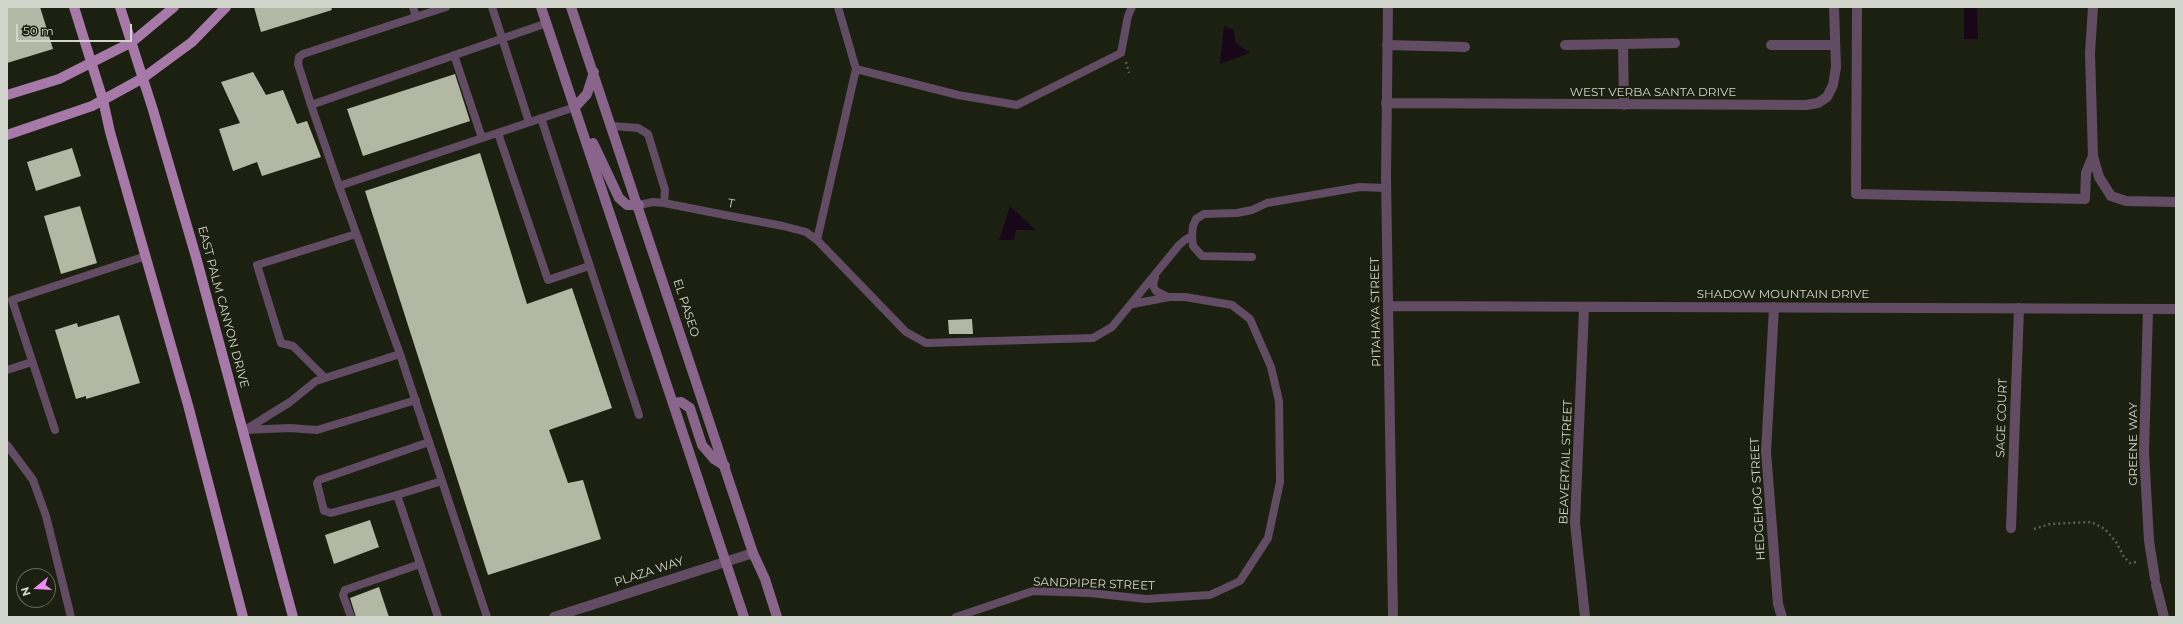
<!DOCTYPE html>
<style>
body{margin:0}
#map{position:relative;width:2183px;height:624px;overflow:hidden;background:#1c2011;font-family:Montserrat,sans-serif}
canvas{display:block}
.frame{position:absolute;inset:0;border:8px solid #d2d5cb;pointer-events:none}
.north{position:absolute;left:16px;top:568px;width:40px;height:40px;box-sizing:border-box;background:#1c2011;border:1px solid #65685b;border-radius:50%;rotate:252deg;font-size:11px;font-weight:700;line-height:16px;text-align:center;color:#d2d5cb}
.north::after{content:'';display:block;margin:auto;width:14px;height:18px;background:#ef8bf6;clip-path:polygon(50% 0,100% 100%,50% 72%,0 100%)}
.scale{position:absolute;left:16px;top:24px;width:116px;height:18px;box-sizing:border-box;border:2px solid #d2d5cb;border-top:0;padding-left:5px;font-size:12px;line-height:14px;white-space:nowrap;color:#d2d5cb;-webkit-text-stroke:3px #1c2011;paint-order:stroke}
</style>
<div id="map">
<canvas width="2183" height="624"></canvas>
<div class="frame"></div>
<div class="north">N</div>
<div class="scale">50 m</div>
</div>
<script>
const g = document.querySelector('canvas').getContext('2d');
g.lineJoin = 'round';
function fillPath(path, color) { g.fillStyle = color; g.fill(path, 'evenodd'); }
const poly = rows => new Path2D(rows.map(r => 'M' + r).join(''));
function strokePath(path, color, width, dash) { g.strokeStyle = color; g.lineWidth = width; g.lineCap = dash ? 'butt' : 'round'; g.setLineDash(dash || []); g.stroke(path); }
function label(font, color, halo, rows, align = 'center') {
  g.font = font + ' Montserrat,sans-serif'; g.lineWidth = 4; g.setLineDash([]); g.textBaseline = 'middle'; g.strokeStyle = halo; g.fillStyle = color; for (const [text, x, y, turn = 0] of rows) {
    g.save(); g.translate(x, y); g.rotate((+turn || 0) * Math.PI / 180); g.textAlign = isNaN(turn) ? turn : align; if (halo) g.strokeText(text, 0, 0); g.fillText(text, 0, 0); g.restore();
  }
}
fillPath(poly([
 [1964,8,1977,8,1978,39,1964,39],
 [1224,26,1234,30,1235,42,1250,53,1220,64],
 [1010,206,1036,230,1016,230,1014,240,999,240]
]), '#180719');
fillPath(poly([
 [7,7,40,7,53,49,7,63],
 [254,7,331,7,332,10,261,32],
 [253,72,266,95,283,90,297,124,307,121,321,157,262,176,257,162,233,171,219,129,240,123,221,82],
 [455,74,470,121,363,156,347,109],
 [72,148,81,176,36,191,27,162],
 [480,153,527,304,572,288,612,408,549,430,568,483,583,480,601,539,488,575,365,191],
 [80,206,97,263,61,274,44,216],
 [119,315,140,383,86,399,86,396,76,399,55,330,77,323,78,327],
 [972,319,973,334,949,334,948,320],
 [370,520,379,547,334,564,325,535],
 [379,587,389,617,356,617,350,598]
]), '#b3b8a5');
strokePath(poly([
 [1126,62,1129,73],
 [2034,529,2050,524,2091,522,2105,529,2116,542,2124,557,2130,563,2136,562]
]), '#5a5d50', 2.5, [2, 3]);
strokePath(poly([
 [413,7,416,17],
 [492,7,529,122],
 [838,7,856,69,817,240,906,332,926,343,1093,338,1112,327,1179,245,1185,240,1192,236,1193,226,1196,219,1204,214,1237,213,1252,210,1267,203,1360,187,1386,188],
 [547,23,311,105,339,186,575,107],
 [454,55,482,138],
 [856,69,958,95,1017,105,1121,53,1128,16,1132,7],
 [311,105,298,64,299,57,303,54,446,7],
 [541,118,639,415],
 [612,126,638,128,648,134,665,190,664,203],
 [498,133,548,280,589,266],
 [339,186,400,354,487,617],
 [639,205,653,202,664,203,725,215,783,226,806,232,817,240],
 [1192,236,1193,246,1202,256,1252,257],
 [1155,277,1153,286,1156,291,1168,297],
 [7,370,32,362],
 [325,378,293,346,281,343,257,265,356,234],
 [55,430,12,300,146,256],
 [244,430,290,428,317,430,416,400],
 [245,430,290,402,316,381,400,354],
 [429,442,319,480,317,483,324,511,331,513,397,495,438,617],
 [7,445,33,480,46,516,71,617],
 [397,495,442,481],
 [351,617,343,595,345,590,420,564],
 [956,617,1033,591,1090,593,1146,599,1210,595,1240,581,1268,538,1280,482,1279,401,1271,367,1250,319,1232,305,1185,297,1169,297,1133,304]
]), '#624c63', 8);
strokePath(poly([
 [1388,7,1386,177,1393,617],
 [1857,7,1856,194,2085,199,2086,173,2093,156],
 [2093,7,2090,53,2093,156,2099,177,2111,196,2126,201,2176,202],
 [1623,44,1624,105],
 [1387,45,1465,47],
 [1565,45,1675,43],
 [1771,45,1835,45],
 [1386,103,1806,105,1818,103,1827,97,1833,85,1836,67,1834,7],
 [1390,306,2176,309],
 [1774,307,1766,452,1778,604,1782,617],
 [1584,308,1575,523,1585,617],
 [2148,309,2144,452,2149,541,2155,579],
 [2011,528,2019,308],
 [2156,585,2164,617],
 [554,617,753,553]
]), '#624c63', 10);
strokePath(poly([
 [541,7,744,617],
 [571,7,753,553,765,579,777,617],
 [575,107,587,94,594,72],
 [593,143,619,198,627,205,639,205],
 [673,403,681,402,690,408,702,445,714,459,725,466]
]), '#89658b', 10);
strokePath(poly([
 [74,7,103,100,110,132,188,405,243,617],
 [120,7,153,110,196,257,293,617],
 [7,95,59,79,132,42,174,7],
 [7,135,92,106,143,78,192,42,226,7]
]), '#a779a9', 10);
label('12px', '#d2d5cb', '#1c2011', [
 ["WEST VERBA SANTA DRIVE",1653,92],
 ["T",731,204,11],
 ["SHADOW MOUNTAIN DRIVE",1783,294],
 ["EAST PALM CANYON DRIVE",223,307,75],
 ["EL PASEO",686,308,72],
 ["PITAHAYA STREET",1376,312,-91],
 ["SAGE COURT",2002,418,-88],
 ["GREENE WAY",2133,444,-90],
 ["BEAVERTAIL STREET",1566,462,-88],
 ["HEDGEHOG STREET",1758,499,-93],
 ["PLAZA WAY",649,572,-18],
 ["SANDPIPER STREET",1094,584,2]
]);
</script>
